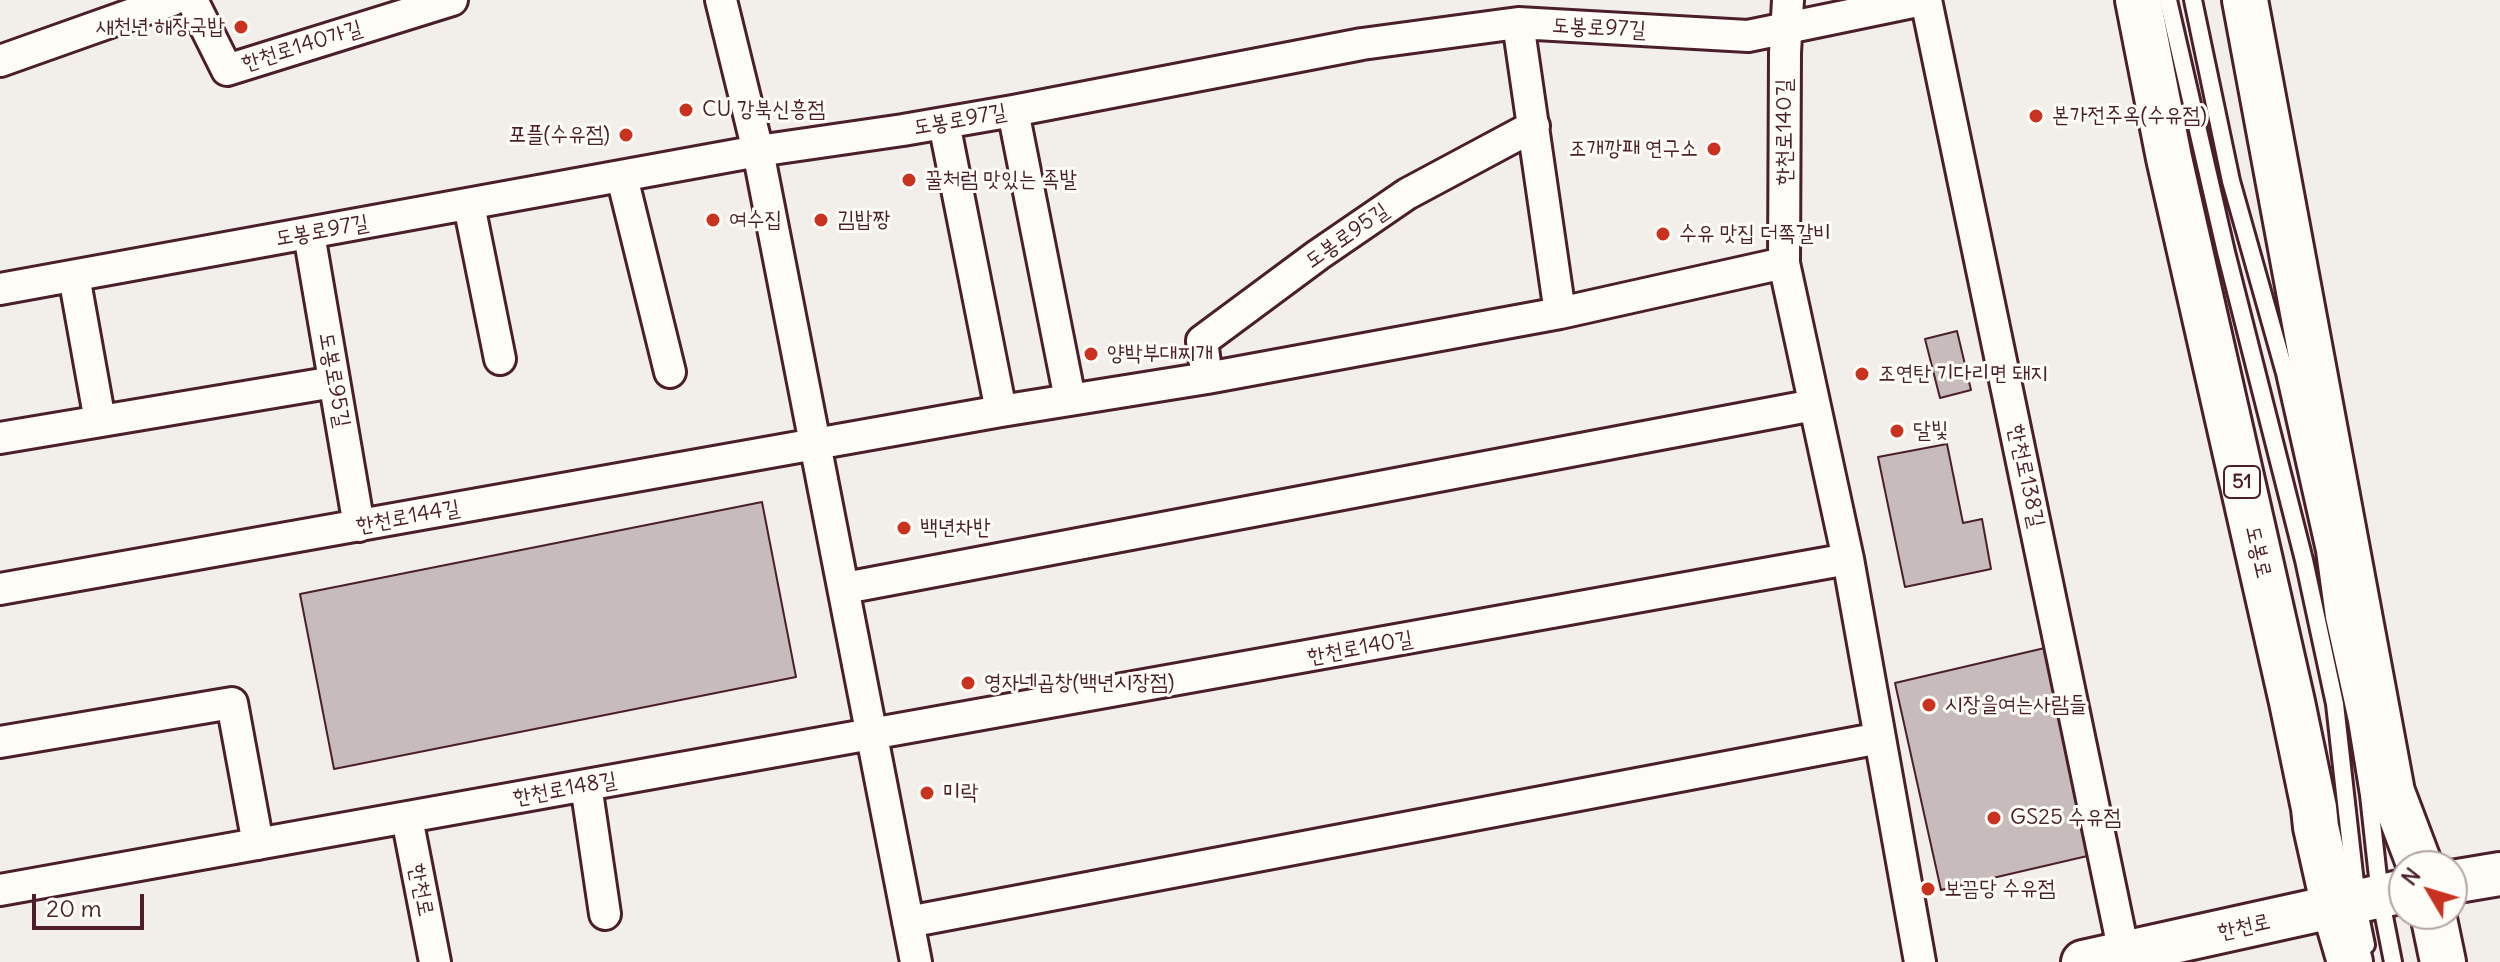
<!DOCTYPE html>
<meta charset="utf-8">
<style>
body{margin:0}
#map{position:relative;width:2500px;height:962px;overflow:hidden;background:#f2efeb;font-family:Delius,sans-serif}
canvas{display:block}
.north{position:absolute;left:2388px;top:850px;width:80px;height:80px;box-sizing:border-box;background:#fdfcf7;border:2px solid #b5a4a5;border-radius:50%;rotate:308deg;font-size:22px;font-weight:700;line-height:32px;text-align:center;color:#4a1f2b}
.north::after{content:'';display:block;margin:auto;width:28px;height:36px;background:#c8321e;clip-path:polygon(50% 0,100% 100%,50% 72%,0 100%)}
.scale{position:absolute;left:32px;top:894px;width:112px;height:36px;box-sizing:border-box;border:4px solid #4a1f2b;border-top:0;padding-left:10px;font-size:24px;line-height:28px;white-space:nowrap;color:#4a1f2b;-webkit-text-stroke:6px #fdfcf7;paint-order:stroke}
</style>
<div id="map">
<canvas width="2500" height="962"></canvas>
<div class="north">N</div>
<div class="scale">20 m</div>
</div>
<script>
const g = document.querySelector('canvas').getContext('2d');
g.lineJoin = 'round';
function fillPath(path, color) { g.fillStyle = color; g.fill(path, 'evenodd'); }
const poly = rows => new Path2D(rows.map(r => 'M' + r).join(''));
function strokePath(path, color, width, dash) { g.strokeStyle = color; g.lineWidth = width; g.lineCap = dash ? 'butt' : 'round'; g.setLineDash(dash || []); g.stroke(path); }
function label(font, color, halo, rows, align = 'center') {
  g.font = font + ' Delius,"Poor Story",sans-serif'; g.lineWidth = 6; g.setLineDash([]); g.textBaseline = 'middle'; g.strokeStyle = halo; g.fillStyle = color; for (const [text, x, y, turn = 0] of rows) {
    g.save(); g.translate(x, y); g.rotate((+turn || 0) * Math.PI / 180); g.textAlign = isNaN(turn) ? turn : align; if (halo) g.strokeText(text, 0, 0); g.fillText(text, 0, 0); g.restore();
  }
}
const building = poly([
 [1957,331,1971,390,1940,398,1925,339,1957,331],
 [1947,444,1963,523,1982,519,1991,569,1905,587,1878,457,1947,444],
 [762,502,796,677,334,769,300,594,762,502],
 [2049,647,2096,854,1941,890,1895,683,2049,647]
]);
fillPath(building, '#c8bbbb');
strokePath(building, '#4a1f2b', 2);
const service = poly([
 [2168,0,2226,252,2304,560,2335,704,2357,901,2366,945],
 [2193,0,2231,181,2285,373,2325,551,2334,617,2357,721,2369,795,2380,896,2393,962]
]);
const minor = poly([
 [192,0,227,70,452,0],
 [721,0,758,151,916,962],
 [1788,0,1785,53,1784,263,1848,559,1920,962],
 [1926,0,2124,953],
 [1518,23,1560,313],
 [0,61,172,0],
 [1013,111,1070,399],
 [944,123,1001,411],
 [622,177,670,372],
 [469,205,500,359],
 [309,234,359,526],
 [74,276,100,421],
 [0,289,758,151,903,130,1013,111,1362,44,1518,23,1748,36,1922,0],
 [1207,378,1202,341,1318,255,1407,194,1534,126],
 [0,438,334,382],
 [845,588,1814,405],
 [0,589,1001,411,1207,378,1560,313,1784,263],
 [0,742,232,703,258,844],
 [586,785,605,914],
 [407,818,435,962],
 [0,890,1848,559],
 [908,922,1880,738]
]);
const secondary = poly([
 [2452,882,2500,874],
 [2083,962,2404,891]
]);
const primary = poly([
 [2138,0,2169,158,2292,702,2314,808,2316,827,2334,907,2350,962],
 [2245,0,2392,792,2420,866],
 [2433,914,2443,962]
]);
strokePath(service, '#4a1f2b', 22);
strokePath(minor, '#4a1f2b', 36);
strokePath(secondary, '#4a1f2b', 48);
strokePath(primary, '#4a1f2b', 50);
strokePath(service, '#fdfcf7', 16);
strokePath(minor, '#fdfcf7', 30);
strokePath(secondary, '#fdfcf7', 42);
strokePath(primary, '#fdfcf7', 44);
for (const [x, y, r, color] of [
 [241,27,8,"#c8321e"],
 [686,110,8,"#c8321e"],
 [2036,116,8,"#c8321e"],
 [626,135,8,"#c8321e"],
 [1714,149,8,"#c8321e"],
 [909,180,8,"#c8321e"],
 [713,220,8,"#c8321e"],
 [821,220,8,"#c8321e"],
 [1663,234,8,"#c8321e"],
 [1091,354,8,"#c8321e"],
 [1862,374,8,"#c8321e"],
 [1897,431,8,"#c8321e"],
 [904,528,8,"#c8321e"],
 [968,683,8,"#c8321e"],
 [1929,705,8,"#c8321e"],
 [927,793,8,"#c8321e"],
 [1994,818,8,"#c8321e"],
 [1928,889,8,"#c8321e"]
]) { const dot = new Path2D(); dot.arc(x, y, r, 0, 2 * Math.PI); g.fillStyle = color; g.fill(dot); strokePath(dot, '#fdfcf7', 3); }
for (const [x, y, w] of [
 [2242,482,36]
]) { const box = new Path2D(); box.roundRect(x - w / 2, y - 16, w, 32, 6); g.fillStyle = '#fdfcf7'; g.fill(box); strokePath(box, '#4a1f2b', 2); }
label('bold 20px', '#4a1f2b', null, [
 ["51",2242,482]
]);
label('22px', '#4a1f2b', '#fdfcf7', [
 ["새천년 해장국밥",225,27,"right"],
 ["CU 강북신흥점",702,110],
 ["본가전주옥(수유점)",2052,116],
 ["포플(수유점)",610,135,"right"],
 ["조개깡패 연구소",1698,149,"right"],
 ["꿀처럼 맛있는 족발",925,180],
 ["여수집",729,220],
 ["김밥짱",837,220],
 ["수유 맛집 더쪽갈비",1679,234],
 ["양박부대찌개",1107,354],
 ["조연탄 기다리면 돼지",1878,374],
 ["달빛",1913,431],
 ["백년차반",920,528],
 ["영자네곱창(백년시장점)",984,683],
 ["시장을여는사람들",1945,705],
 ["미락",943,793],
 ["GS25 수유점",2010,818],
 ["보끔당 수유점",1944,889]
], 'left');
label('22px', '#4a1f2b', '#fdfcf7', [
 ["도봉로97길",1599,28,3],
 ["한천로140가길",302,46,-17],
 ["도봉로97길",960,120,-10],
 ["한천로140길",1785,132,-90],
 ["도봉로97길",322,231,-10],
 ["도봉로95길",1347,236,-35],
 ["도봉로95길",334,380,80],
 ["한천로138길",2026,476,78],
 ["한천로144길",408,517,-10],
 ["도봉로",2258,552,77],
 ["한천로140길",1360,648,-10],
 ["한천로148길",565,789,-10],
 ["한천로",421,890,79],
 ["한천로",2244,927,-12]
]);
</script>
